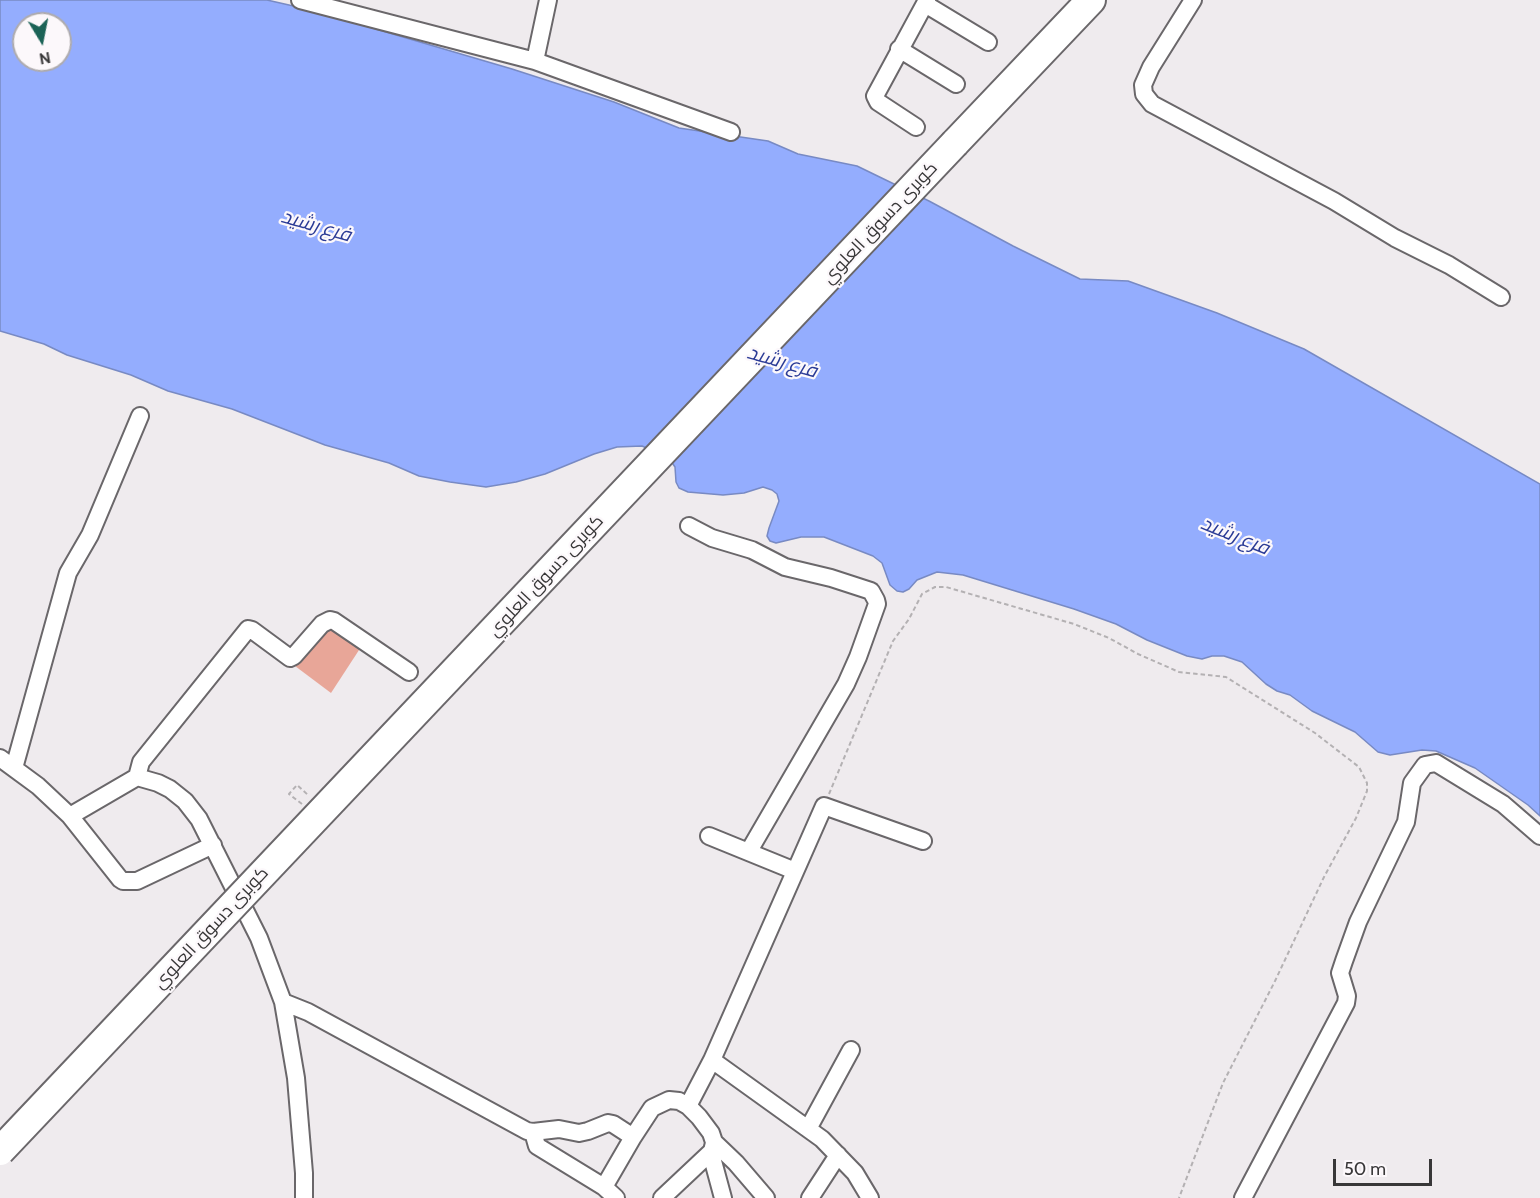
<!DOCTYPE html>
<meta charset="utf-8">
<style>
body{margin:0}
#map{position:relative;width:1540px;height:1198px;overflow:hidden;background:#efebee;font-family:Cabin,sans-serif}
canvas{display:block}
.north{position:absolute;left:12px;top:12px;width:60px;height:60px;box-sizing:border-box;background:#fcf8fb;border:2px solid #aeabad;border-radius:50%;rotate:170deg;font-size:16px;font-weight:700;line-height:24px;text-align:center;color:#383738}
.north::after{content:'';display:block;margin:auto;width:21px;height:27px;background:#1c6357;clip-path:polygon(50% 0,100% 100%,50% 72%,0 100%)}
.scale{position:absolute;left:1333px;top:1159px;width:99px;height:27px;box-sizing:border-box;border:3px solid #383738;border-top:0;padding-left:8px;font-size:18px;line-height:21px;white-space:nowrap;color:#383738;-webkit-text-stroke:4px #fcf8fb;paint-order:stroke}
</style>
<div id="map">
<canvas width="1540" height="1198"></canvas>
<div class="north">N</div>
<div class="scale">50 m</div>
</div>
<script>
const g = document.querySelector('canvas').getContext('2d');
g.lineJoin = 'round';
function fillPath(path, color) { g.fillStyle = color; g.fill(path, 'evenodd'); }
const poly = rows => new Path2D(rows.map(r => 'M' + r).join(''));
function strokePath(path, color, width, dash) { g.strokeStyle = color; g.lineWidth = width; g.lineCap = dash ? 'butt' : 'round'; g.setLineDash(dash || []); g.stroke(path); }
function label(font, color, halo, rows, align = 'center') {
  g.font = font + ' Cabin,Cairo,sans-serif'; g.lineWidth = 4.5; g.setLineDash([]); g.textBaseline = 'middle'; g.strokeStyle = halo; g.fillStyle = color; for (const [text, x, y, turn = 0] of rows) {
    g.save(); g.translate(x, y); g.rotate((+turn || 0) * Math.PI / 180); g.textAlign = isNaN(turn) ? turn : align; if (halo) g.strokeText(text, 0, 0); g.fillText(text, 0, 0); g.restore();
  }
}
fillPath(poly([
 [324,624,361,647,331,693,291,663]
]), '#e8a698');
const water = poly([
 [0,0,267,0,311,10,512,69,614,102,679,128,768,141,798,154,857,166,929,201,1013,246,1080,279,1128,281,1217,313,1304,349,1540,484,1540,816,1528,805,1475,768,1436,751,1422,750,1390,755,1378,752,1355,732,1312,711,1290,695,1277,691,1266,684,1242,662,1224,656,1212,656,1202,659,1187,656,1147,640,1116,624,1074,609,963,575,937,572,917,580,909,589,903,592,897,591,890,585,882,563,873,556,824,537,801,537,776,543,770,541,767,536,769,528,779,501,777,494,772,490,763,487,744,493,723,495,688,492,679,488,676,482,675,467,669,458,642,446,617,447,594,454,545,474,516,482,486,487,450,482,419,476,389,463,325,445,232,409,168,391,131,375,67,355,44,344,0,331,0,0],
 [24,24,60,24,60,60,24,60,24,24]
]);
fillPath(water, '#94adfe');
strokePath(water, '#788ac3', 1.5);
const street = poly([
 [300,0,535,61,731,132],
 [1193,0,1151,67,1143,85,1144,94,1152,104,1334,201,1395,238,1449,265,1501,297],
 [925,4,988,42],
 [899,49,956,84],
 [535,61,548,0],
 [916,127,878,102,875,96,927,0],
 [689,526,712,538,752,550,785,567,831,578,871,591,876,600,877,604,858,657,846,684,749,851],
 [0,758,38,786,70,816,120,879,123,881,137,881,213,845],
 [14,768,68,573,90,535,140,416],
 [137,777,141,762,248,629,252,630,290,658,294,656,322,624,330,620,334,621,409,672],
 [70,816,137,777,158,783,170,789,185,801,199,819,259,938,283,1002,296,1078,304,1173,304,1198],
 [709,836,795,871],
 [283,1002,308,1012,527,1131,533,1132,559,1129,579,1133,588,1131,608,1123,613,1124,633,1137,652,1108,669,1100,679,1101,688,1106,699,1117,711,1133,714,1142,736,1163,766,1198],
 [688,1106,712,1060],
 [808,1129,851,1050],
 [533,1132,537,1146,604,1187,616,1198],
 [714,1143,712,1151,713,1161,723,1198],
 [604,1187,633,1137],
 [662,1198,712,1151],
 [810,1198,838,1155],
 [870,1198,855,1173,822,1139,712,1060,824,806,923,841],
 [1243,1198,1346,1003,1347,996,1340,973,1344,961,1358,922,1406,822,1412,783,1425,765,1436,763,1503,804,1540,836]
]);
const highway = poly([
 [955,143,1091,0]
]);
strokePath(street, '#6a676a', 20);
strokePath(highway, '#6a676a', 32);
strokePath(poly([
 [829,794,893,641,909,619,922,594,935,587,946,587,1074,624,1109,638,1138,654,1179,672,1226,677,1315,733,1359,767,1367,783,1367,791,1356,818,1324,877,1275,981,1223,1083,1179,1198],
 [302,804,289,794,297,785,308,795]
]), '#b4b1b3', 2, [4.5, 3]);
strokePath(street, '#fff', 16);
strokePath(highway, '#fff', 28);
const highwayBridge = poly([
 [0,1151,955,143]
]);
strokePath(highwayBridge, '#6a676a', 32, []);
strokePath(highwayBridge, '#fff', 28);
label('18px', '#383738', '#fcf8fb', [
 ["كوبرى دسوق العلوي",880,223,-47],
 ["كوبرى دسوق العلوي",546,576,-47],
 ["كوبرى دسوق العلوي",211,928,-47]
]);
label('italic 20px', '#2b3b96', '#fcf8fb', [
 ["فرع رشيد",316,226,16],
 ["فرع رشيد",782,362,16],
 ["فرع رشيد",1235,536,22]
]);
</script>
